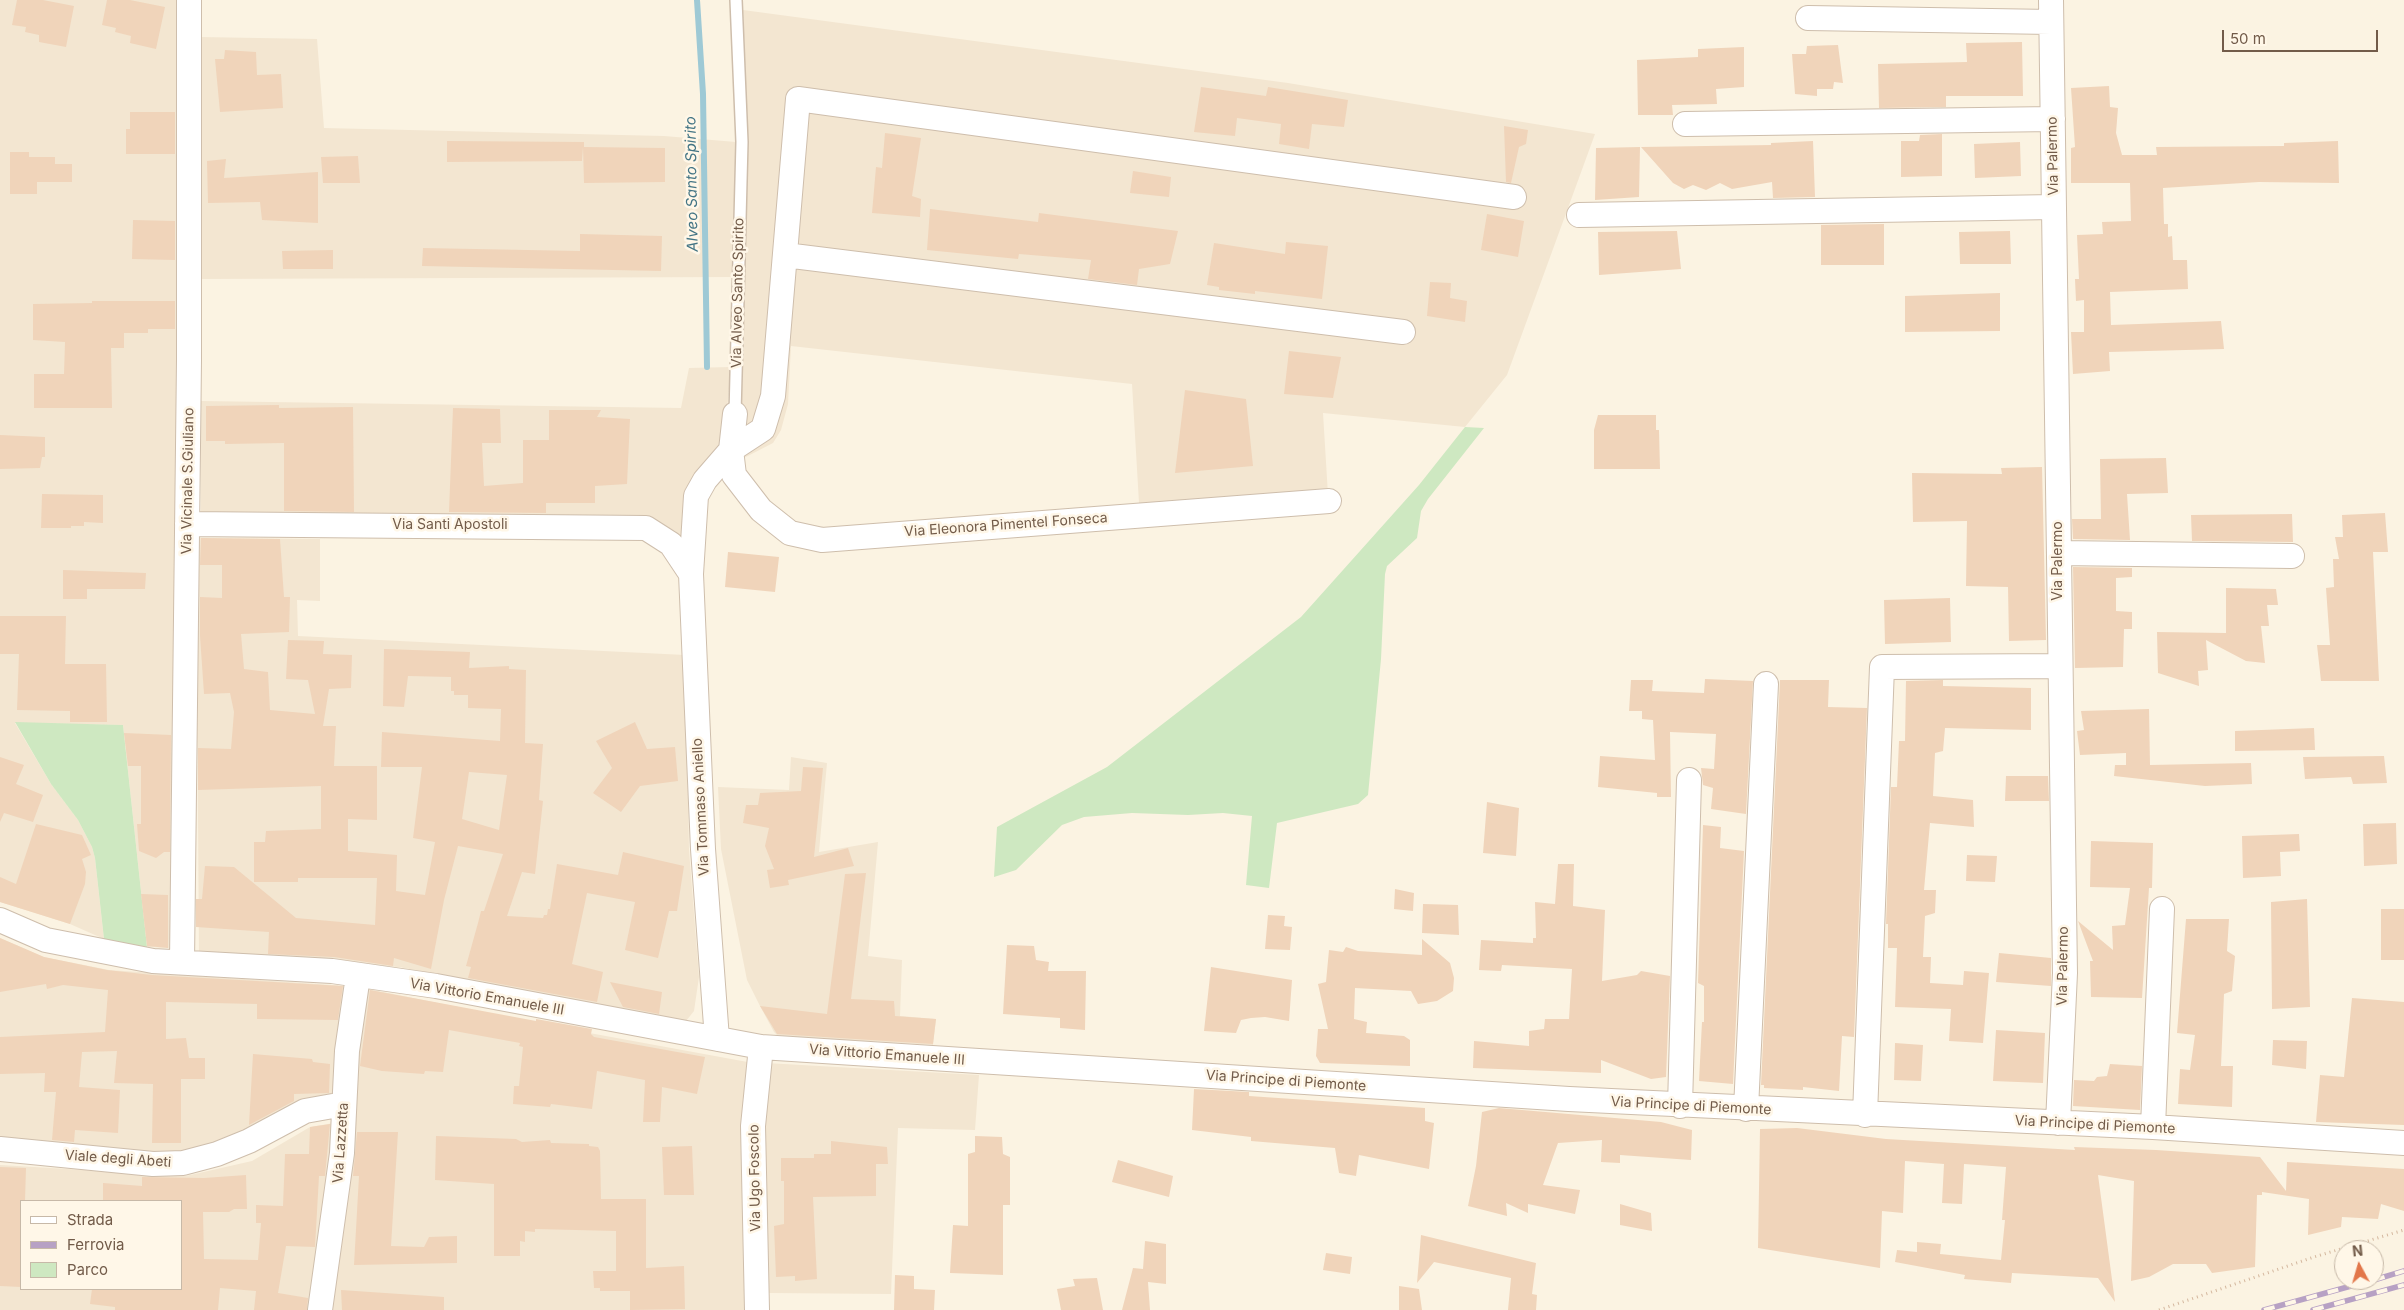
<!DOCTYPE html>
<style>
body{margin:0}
#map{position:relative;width:2404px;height:1310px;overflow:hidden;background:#fbf3e2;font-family:Inter,sans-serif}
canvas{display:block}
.legend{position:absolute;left:20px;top:1200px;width:162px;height:90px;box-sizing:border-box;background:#fff7e8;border:1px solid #c7b9a8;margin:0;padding:6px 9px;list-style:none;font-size:15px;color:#725b49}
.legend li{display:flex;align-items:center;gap:10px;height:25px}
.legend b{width:25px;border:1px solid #c7b9a8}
.north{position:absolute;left:2334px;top:1240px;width:50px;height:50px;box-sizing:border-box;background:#fff7e8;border:1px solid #c7b9a8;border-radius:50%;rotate:354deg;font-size:14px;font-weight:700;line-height:20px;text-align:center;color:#725b49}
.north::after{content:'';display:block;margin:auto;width:18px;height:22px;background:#e2774a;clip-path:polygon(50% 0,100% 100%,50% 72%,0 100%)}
.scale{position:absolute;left:2222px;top:30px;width:156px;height:22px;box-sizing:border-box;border:2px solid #725b49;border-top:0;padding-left:6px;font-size:15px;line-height:18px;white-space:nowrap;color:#725b49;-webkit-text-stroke:4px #fff7e8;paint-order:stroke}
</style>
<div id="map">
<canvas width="2404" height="1310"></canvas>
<ul class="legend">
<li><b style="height:6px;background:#fff"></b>Strada</li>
<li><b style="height:6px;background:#b7a1c4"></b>Ferrovia</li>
<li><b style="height:14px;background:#cee8c1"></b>Parco</li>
</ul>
<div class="north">N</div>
<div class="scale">50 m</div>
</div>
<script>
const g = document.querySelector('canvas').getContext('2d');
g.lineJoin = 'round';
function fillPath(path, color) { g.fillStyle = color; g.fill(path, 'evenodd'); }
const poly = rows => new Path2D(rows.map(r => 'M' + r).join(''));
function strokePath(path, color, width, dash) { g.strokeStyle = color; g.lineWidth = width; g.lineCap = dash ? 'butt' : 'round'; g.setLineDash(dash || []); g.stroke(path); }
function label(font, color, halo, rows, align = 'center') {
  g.font = font + ' Inter,sans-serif'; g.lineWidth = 5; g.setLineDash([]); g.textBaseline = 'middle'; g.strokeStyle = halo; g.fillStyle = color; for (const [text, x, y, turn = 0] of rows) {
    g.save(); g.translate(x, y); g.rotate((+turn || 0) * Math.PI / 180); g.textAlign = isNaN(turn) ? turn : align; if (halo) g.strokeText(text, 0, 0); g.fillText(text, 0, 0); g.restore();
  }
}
fillPath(poly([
 [0,0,184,0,171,948,147,947,123,725,15,723,51,784,78,820,92,847,95,858,104,939,70,924,0,902],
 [743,10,1288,83,1595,134,1507,375,1465,427,1323,413,1328,495,1139,503,1132,384,791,346,788,404,781,430,773,443,740,460,748,142],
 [200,37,317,39,324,128,664,136,736,142,733,277,200,279],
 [731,367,722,463,687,547,675,531,652,520,201,514,201,401,681,408,689,368],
 [196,538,320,539,320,601,297,600,298,636,685,655,689,850,699,977,694,1011,686,1021,399,967,257,957,199,956],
 [791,757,827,763,819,852,878,842,868,956,902,960,900,1016,936,1019,933,1045,871,1041,868,1043,782,1040,774,1032,760,1006,747,980,721,849,718,787,789,790],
 [0,938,44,957,109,970,347,986,335,1095,239,1140,177,1155,0,1141],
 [363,988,584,1032,753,1063,748,1310,330,1310],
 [766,1063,979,1075,975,1130,898,1128,891,1294,769,1293,764,1138],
 [334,1123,330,1176,308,1310,0,1310,0,1165,186,1176,252,1161,310,1127],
 [21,1201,181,1201,181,1289,21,1289]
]), '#f3e6d1');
fillPath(poly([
 [1465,427,1484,428,1428,499,1421,511,1417,538,1387,566,1385,574,1381,659,1368,795,1358,804,1277,823,1269,888,1246,885,1252,816,1223,813,1188,815,1132,813,1084,817,1062,825,1016,870,994,877,997,827,1107,767,1301,617,1419,485],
 [15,722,123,725,147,947,111,943,104,939,95,858,92,847,78,820,51,784]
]), '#cee8c1');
strokePath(poly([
 [697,0,703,94,707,367]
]), '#9ec9d5', 6);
fillPath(poly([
 [17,0,43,0,74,6,66,47,39,42,39,35,25,32,26,27,12,25],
 [107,0,130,0,165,7,156,49,130,43,131,36,115,32,116,28,102,25],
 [2022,42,2023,96,1946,96,1946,107,1879,108,1878,64,1967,62,1966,43],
 [1838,45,1843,83,1834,82,1833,89,1817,89,1817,96,1795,94,1792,54,1806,54,1807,46],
 [1744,47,1744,87,1716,89,1717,104,1672,105,1673,115,1638,115,1637,60,1698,57,1698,49],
 [225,50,256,52,257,75,281,74,283,108,220,112,215,59,224,59],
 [2109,86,2110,107,2118,108,2116,133,2122,155,2157,155,2156,147,2284,146,2284,143,2338,141,2339,183,2259,182,2163,188,2164,224,2168,224,2168,237,2172,236,2173,260,2187,260,2188,289,2110,292,2111,325,2221,321,2224,349,2109,352,2110,371,2073,374,2071,332,2084,332,2084,300,2076,301,2075,279,2079,279,2077,235,2103,234,2102,222,2131,221,2130,183,2071,183,2071,148,2075,147,2071,88],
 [1201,87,1266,96,1268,87,1348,100,1344,127,1312,124,1309,149,1279,144,1281,124,1237,118,1235,136,1194,132],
 [130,112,175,112,175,154,126,154,126,129,130,129],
 [1504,126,1528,130,1526,144,1519,147,1511,183,1506,182],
 [885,133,921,138,912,196,921,199,920,217,872,213,876,167,882,168],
 [1942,134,1942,176,1901,177,1901,141,1919,141,1920,135],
 [447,141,584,142,584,147,665,148,665,182,584,183,583,147,582,161,447,162],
 [1813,141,1815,197,1773,198,1772,182,1732,189,1720,183,1706,190,1693,185,1684,189,1673,183,1641,147,1771,145,1771,143],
 [2020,142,2021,176,1975,178,1974,144],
 [1640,147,1639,197,1595,200,1596,148],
 [10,152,29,152,29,157,55,157,55,164,72,164,72,182,37,182,37,194,10,194],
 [358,156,360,183,323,183,321,157],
 [226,159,224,178,318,172,318,223,262,220,260,202,208,203,207,161],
 [1133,171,1171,177,1169,197,1130,193],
 [930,209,1038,222,1039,213,1178,231,1170,264,1139,269,1137,285,1088,279,1091,260,1019,254,1018,259,927,250],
 [1487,214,1524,221,1518,257,1481,250],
 [133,220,175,221,175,260,132,259],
 [1884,224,1884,265,1821,265,1821,225],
 [1677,231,1681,269,1599,275,1598,232],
 [2010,231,2011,264,1960,264,1959,232],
 [580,234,662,236,661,271,422,266,423,248,580,251],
 [1286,242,1328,246,1322,299,1255,291,1255,294,1219,290,1219,287,1207,285,1214,243,1285,254],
 [333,250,333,269,283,269,282,251],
 [1430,282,1451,283,1450,298,1467,301,1465,322,1427,316],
 [2000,293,2000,331,1905,332,1905,296],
 [92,301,175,301,175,329,148,329,148,333,124,333,124,348,111,348,112,408,34,408,34,374,64,374,65,342,33,340,33,304,92,303],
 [1289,351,1341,357,1333,398,1284,394],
 [1185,390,1246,399,1253,466,1175,473],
 [279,405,279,408,353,407,354,512,284,511,284,443,225,444,225,441,206,441,206,406],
 [453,408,500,409,501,443,482,443,484,486,523,483,523,440,549,440,549,410,601,410,597,417,630,419,627,484,595,486,595,503,546,503,546,513,449,512],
 [1598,415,1656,415,1656,430,1659,430,1660,469,1594,469,1594,430],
 [0,435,45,437,45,457,42,457,40,468,0,469],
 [2166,458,2168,493,2127,494,2130,540,2073,539,2072,519,2101,519,2100,459],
 [2042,467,2046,640,2009,641,2008,587,1966,586,1967,521,1913,522,1912,473,2002,474,2001,468],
 [42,494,103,495,103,523,84,522,84,526,71,526,71,528,41,528],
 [2385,513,2388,552,2373,552,2379,681,2321,681,2317,645,2330,645,2326,588,2334,587,2333,559,2339,559,2335,537,2343,537,2342,515],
 [2292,514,2293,542,2192,541,2191,515],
 [201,538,280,539,284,597,290,597,289,632,241,634,244,669,268,672,270,710,315,714,308,680,286,679,288,640,324,641,323,654,352,655,351,688,329,689,323,726,336,726,334,766,377,766,377,820,348,819,348,851,397,855,396,891,425,895,435,842,413,838,422,767,381,767,382,732,500,741,501,709,468,708,468,695,454,695,454,691,451,691,451,677,408,676,404,707,383,706,384,649,470,652,469,668,509,666,509,669,526,670,525,743,543,744,539,800,543,801,535,874,522,872,507,916,543,918,544,915,547,915,548,909,550,909,557,864,618,875,623,852,684,866,677,911,669,911,658,958,625,950,635,902,587,893,572,964,603,972,597,1002,468,978,471,967,466,966,478,923,481,911,484,911,503,854,458,846,444,900,431,969,394,958,393,966,334,957,268,954,269,932,196,927,196,899,202,899,205,866,234,867,296,918,375,925,377,878,298,878,298,882,254,882,254,842,265,842,266,831,321,829,321,786,198,790,198,748,231,749,234,712,230,693,204,694,200,636,200,597,222,598,222,565,200,565],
 [469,772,507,775,499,830,462,819],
 [728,552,779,557,775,592,725,587],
 [2073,567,2132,568,2132,577,2116,578,2116,611,2132,612,2132,629,2124,629,2123,667,2075,668],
 [63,570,146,573,145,589,87,589,87,599,63,599],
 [2226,588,2276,589,2278,605,2267,605,2269,626,2261,626,2265,663,2246,661,2206,640,2208,670,2198,671,2199,686,2158,673,2157,632,2226,633],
 [1950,598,1951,642,1885,644,1884,600],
 [0,616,66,616,65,664,106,664,107,722,70,722,70,711,17,710,19,654,0,654],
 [1705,679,1753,681,1746,814,1711,809,1713,788,1703,785,1701,768,1714,769,1716,734,1670,732,1671,797,1657,797,1657,793,1598,787,1600,756,1655,760,1653,720,1642,719,1642,711,1629,711,1631,680,1653,680,1652,691,1704,693],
 [1780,680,1829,680,1828,707,1867,708,1854,1037,1842,1036,1839,1091,1803,1087,1803,1090,1764,1088,1764,1085,1761,1085],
 [1943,680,1943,686,2031,688,2031,730,1945,728,1943,751,1935,753,1933,796,1973,800,1974,827,1930,823,1924,890,1936,890,1935,913,1925,916,1923,957,1931,957,1930,983,1963,985,1964,971,1989,973,1983,1043,1949,1041,1951,1009,1895,1007,1897,948,1888,948,1888,924,1886,924,1891,787,1897,787,1899,741,1905,741,1906,681],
 [2149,709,2150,765,2251,763,2252,784,2205,786,2114,776,2115,765,2126,765,2126,753,2080,755,2077,731,2084,730,2081,711],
 [635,722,647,749,675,747,678,781,640,786,621,812,593,793,612,768,596,741],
 [2314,728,2315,750,2235,751,2235,731],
 [124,733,171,735,170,852,164,852,156,858,139,851,137,824,141,824,141,766,128,766],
 [2384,756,2387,783,2353,784,2351,777,2305,779,2303,757],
 [0,757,24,765,16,784,43,795,33,822,4,813,0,822],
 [803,767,823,768,814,857,848,848,854,866,788,880,789,885,770,888,767,870,774,869,765,846,769,828,743,823,746,805,758,805,760,793,801,791],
 [2006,776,2048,776,2049,801,2005,801],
 [1487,802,1519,808,1516,856,1483,853],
 [2396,823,2397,864,2364,866,2363,824],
 [36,824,82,835,91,855,82,859,86,872,85,884,70,924,0,902,0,877,16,884],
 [1703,825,1721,827,1720,848,1744,851,1733,1084,1699,1081,1702,1022,1704,1022,1704,986,1698,983],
 [2299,834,2300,851,2280,852,2281,876,2243,878,2242,836],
 [2091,841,2153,843,2152,888,2149,888,2142,998,2091,997,2090,961,2093,961,2078,921,2113,950,2112,926,2125,925,2130,888,2090,887],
 [1967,855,1997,856,1995,882,1966,881],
 [1558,864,1574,864,1573,906,1605,910,1602,981,1637,975,1641,971,1670,976,1666,1077,1651,1079,1601,1060,1601,1073,1473,1068,1474,1041,1529,1046,1529,1031,1544,1029,1545,1019,1569,1019,1572,969,1502,965,1501,971,1479,970,1481,940,1533,943,1533,938,1536,938,1535,902,1555,904],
 [866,873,851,999,894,1001,895,1016,936,1019,933,1044,777,1034,760,1006,827,1014,845,874],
 [1395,889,1414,893,1413,911,1394,909],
 [141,894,168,895,168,948,147,946],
 [2307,899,2310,1007,2272,1009,2271,902],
 [1423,904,1458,905,1459,935,1422,933],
 [2381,909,2404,909,2404,960,2381,960],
 [1268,915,1285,916,1284,926,1292,927,1290,950,1265,949],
 [2186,919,2229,919,2227,951,2235,956,2232,991,2224,994,2221,1066,2233,1066,2232,1107,2178,1104,2180,1069,2190,1070,2195,1035,2177,1033],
 [0,938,44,957,107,970,152,975,343,986,338,1020,257,1019,257,1004,166,1002,166,1039,186,1038,189,1058,205,1058,205,1079,181,1079,181,1143,152,1143,153,1084,114,1083,117,1051,82,1052,79,1087,120,1090,118,1133,75,1130,74,1142,52,1140,56,1092,44,1092,45,1073,0,1074,0,1037,105,1032,108,990,63,985,47,989,46,984,0,992],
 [1422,939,1450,963,1454,978,1453,991,1437,1001,1418,1004,1411,991,1355,988,1354,1019,1367,1022,1366,1033,1404,1036,1410,1040,1410,1066,1320,1063,1316,1056,1318,1029,1328,1029,1318,984,1326,982,1329,950,1343,952,1346,947,1358,951,1422,955],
 [1007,945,1034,946,1036,960,1049,962,1048,971,1086,971,1085,1030,1060,1028,1060,1018,1003,1014],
 [1999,953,2051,958,2051,986,1996,982],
 [1211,967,1292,980,1289,1021,1265,1017,1251,1018,1241,1020,1236,1033,1204,1031],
 [610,982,662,992,659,1014,623,1007],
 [370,990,536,1021,536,1019,592,1029,591,1034,594,1037,705,1057,697,1094,662,1087,660,1122,643,1122,645,1080,597,1071,592,1109,551,1104,550,1107,513,1104,514,1086,519,1086,523,1047,519,1046,520,1043,449,1030,443,1072,425,1071,424,1074,382,1071,360,1066],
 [2352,998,2404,1002,2404,1125,2316,1122,2320,1075,2344,1077],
 [1996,1030,2045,1033,2043,1083,1993,1081],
 [2273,1040,2307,1041,2306,1069,2272,1065],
 [1895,1043,1923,1045,1921,1081,1894,1080],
 [253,1054,312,1059,313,1062,330,1064,329,1093,294,1094,294,1101,249,1125],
 [2110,1064,2142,1066,2140,1110,2073,1106,2074,1080,2094,1081,2097,1077,2107,1076],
 [1194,1089,1249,1092,1249,1096,1425,1108,1425,1121,1434,1123,1429,1169,1359,1155,1356,1176,1339,1173,1335,1148,1251,1141,1251,1137,1192,1130],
 [1499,1108,1661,1122,1692,1130,1691,1160,1620,1155,1620,1163,1601,1162,1602,1140,1558,1143,1543,1185,1580,1190,1575,1214,1528,1204,1528,1213,1506,1203,1507,1216,1468,1206,1476,1166,1482,1112],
 [330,1124,325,1176,319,1176,315,1247,286,1246,278,1293,308,1298,307,1310,254,1310,256,1291,220,1288,218,1310,115,1310,115,1307,90,1304,92,1289,181,1289,181,1201,103,1201,103,1183,142,1186,142,1177,204,1178,246,1175,247,1209,234,1209,229,1212,203,1212,204,1259,258,1260,261,1223,256,1223,256,1205,283,1206,285,1154,309,1154,310,1127],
 [1797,1128,1886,1139,2075,1150,2074,1147,2156,1150,2260,1157,2286,1191,2287,1162,2404,1169,2404,1211,2381,1204,2378,1219,2342,1217,2341,1227,2308,1235,2309,1199,2262,1192,2262,1195,2257,1195,2255,1267,2212,1273,2206,1264,2173,1264,2149,1277,2131,1281,2134,1181,2098,1175,2115,1302,2098,1278,2012,1273,2011,1283,1964,1279,1965,1275,1895,1262,1897,1250,1917,1252,1917,1242,1941,1244,1940,1254,2001,1260,2005,1220,2002,1220,2006,1167,1964,1164,1962,1204,1942,1203,1944,1164,1905,1161,1903,1213,1882,1211,1880,1268,1758,1248,1760,1129],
 [357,1132,398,1132,391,1246,424,1247,429,1237,457,1236,457,1263,354,1265,359,1176,353,1176],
 [436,1136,516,1139,522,1142,550,1140,551,1143,589,1144,589,1146,598,1147,600,1151,601,1199,646,1199,646,1268,684,1266,685,1309,630,1310,630,1291,600,1291,600,1288,594,1288,593,1271,616,1271,616,1231,535,1229,535,1232,525,1231,525,1242,520,1241,520,1256,494,1256,494,1184,435,1180],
 [975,1136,1002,1137,1003,1154,1010,1157,1010,1205,1003,1205,1003,1275,950,1273,953,1225,968,1226,968,1154,975,1152],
 [831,1141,887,1147,888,1164,876,1164,876,1196,813,1197,817,1279,795,1281,795,1276,776,1277,774,1226,784,1224,784,1181,781,1181,781,1158,814,1158,814,1154,831,1154],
 [692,1146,694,1195,664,1195,662,1147],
 [1118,1160,1173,1176,1169,1197,1112,1182],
 [0,1167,26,1168,25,1201,21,1201,21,1287,0,1286],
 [1620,1204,1651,1213,1652,1231,1620,1225],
 [1421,1235,1536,1263,1532,1294,1537,1295,1536,1310,1508,1310,1511,1278,1434,1262,1417,1283],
 [1145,1241,1166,1244,1166,1284,1148,1282,1150,1310,1122,1310,1133,1268,1143,1269],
 [1326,1253,1352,1257,1350,1274,1323,1270],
 [895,1275,914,1276,914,1289,935,1290,934,1310,894,1310],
 [1097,1278,1103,1310,1061,1310,1057,1289,1075,1286,1073,1279],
 [1399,1286,1419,1289,1422,1310,1399,1310],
 [341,1290,444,1297,444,1310,342,1310]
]), '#f0d4ba');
const service = poly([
 [735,414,742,142,736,0]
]);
const minor = poly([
 [2051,0,2065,973,2058,1123],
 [1808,18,2051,22],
 [1685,124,2053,119],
 [1579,215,2054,207],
 [785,255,1403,332],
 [735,414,731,450,734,475,761,510,790,533,822,540,1329,501],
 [187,524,646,528,671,544,691,574],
 [2059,553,2292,556],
 [0,920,46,940,153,961,332,971,436,986,761,1047,1569,1099,2153,1127,2404,1143],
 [182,962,189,360,189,0],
 [717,1039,703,849,691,574,696,496,705,480,731,450,763,429,773,396,798,99,1514,197],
 [1680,1106,1689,780],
 [1746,1109,1766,684],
 [1865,1115,1882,667,2059,666],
 [2153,1127,2162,909],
 [0,1149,153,1164,183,1163,217,1154,249,1141,305,1111,344,1104],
 [320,1310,342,1153,347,1051,358,976],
 [757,1310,753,1126,761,1047]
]);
strokePath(service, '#cebeac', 14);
strokePath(minor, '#cebeac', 26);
strokePath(poly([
 [2159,1310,2314,1257,2404,1230]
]), '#d4b79e', 3, [1, 4]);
strokePath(service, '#fff', 11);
strokePath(minor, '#fff', 24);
const rail = poly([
 [2374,1280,2404,1271],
 [2264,1310,2373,1280],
 [2313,1310,2404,1285]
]);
strokePath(rail, '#b7a1c4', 5.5);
strokePath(rail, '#fff7e8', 4, [11]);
label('14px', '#725b49', '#fff7e8', [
 ["Via Palermo",2053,156,-91],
 ["Via Alveo Santo Spirito",738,293,-89],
 ["Via Vicinale S.Giuliano",188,481,-89],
 ["Via Santi Apostoli",450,525],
 ["Via Eleonora Pimentel Fonseca",1006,525,-4],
 ["Via Palermo",2058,561,-90],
 ["Via Tommaso Aniello",701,807,-93],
 ["Via Palermo",2063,966,-89],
 ["Via Vittorio Emanuele III",487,997,10],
 ["Via Vittorio Emanuele III",887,1055,4],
 ["Via Principe di Piemonte",1286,1081,4],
 ["Via Principe di Piemonte",1691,1106,3],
 ["Via Principe di Piemonte",2095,1125,3],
 ["Via Lazzetta",341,1143,-86],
 ["Viale degli Abeti",118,1159,4],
 ["Via Ugo Foscolo",755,1178,-91]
]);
label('italic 15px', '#447585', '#fff7e8', [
 ["Alveo Santo Spirito",692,184,-91]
]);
</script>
